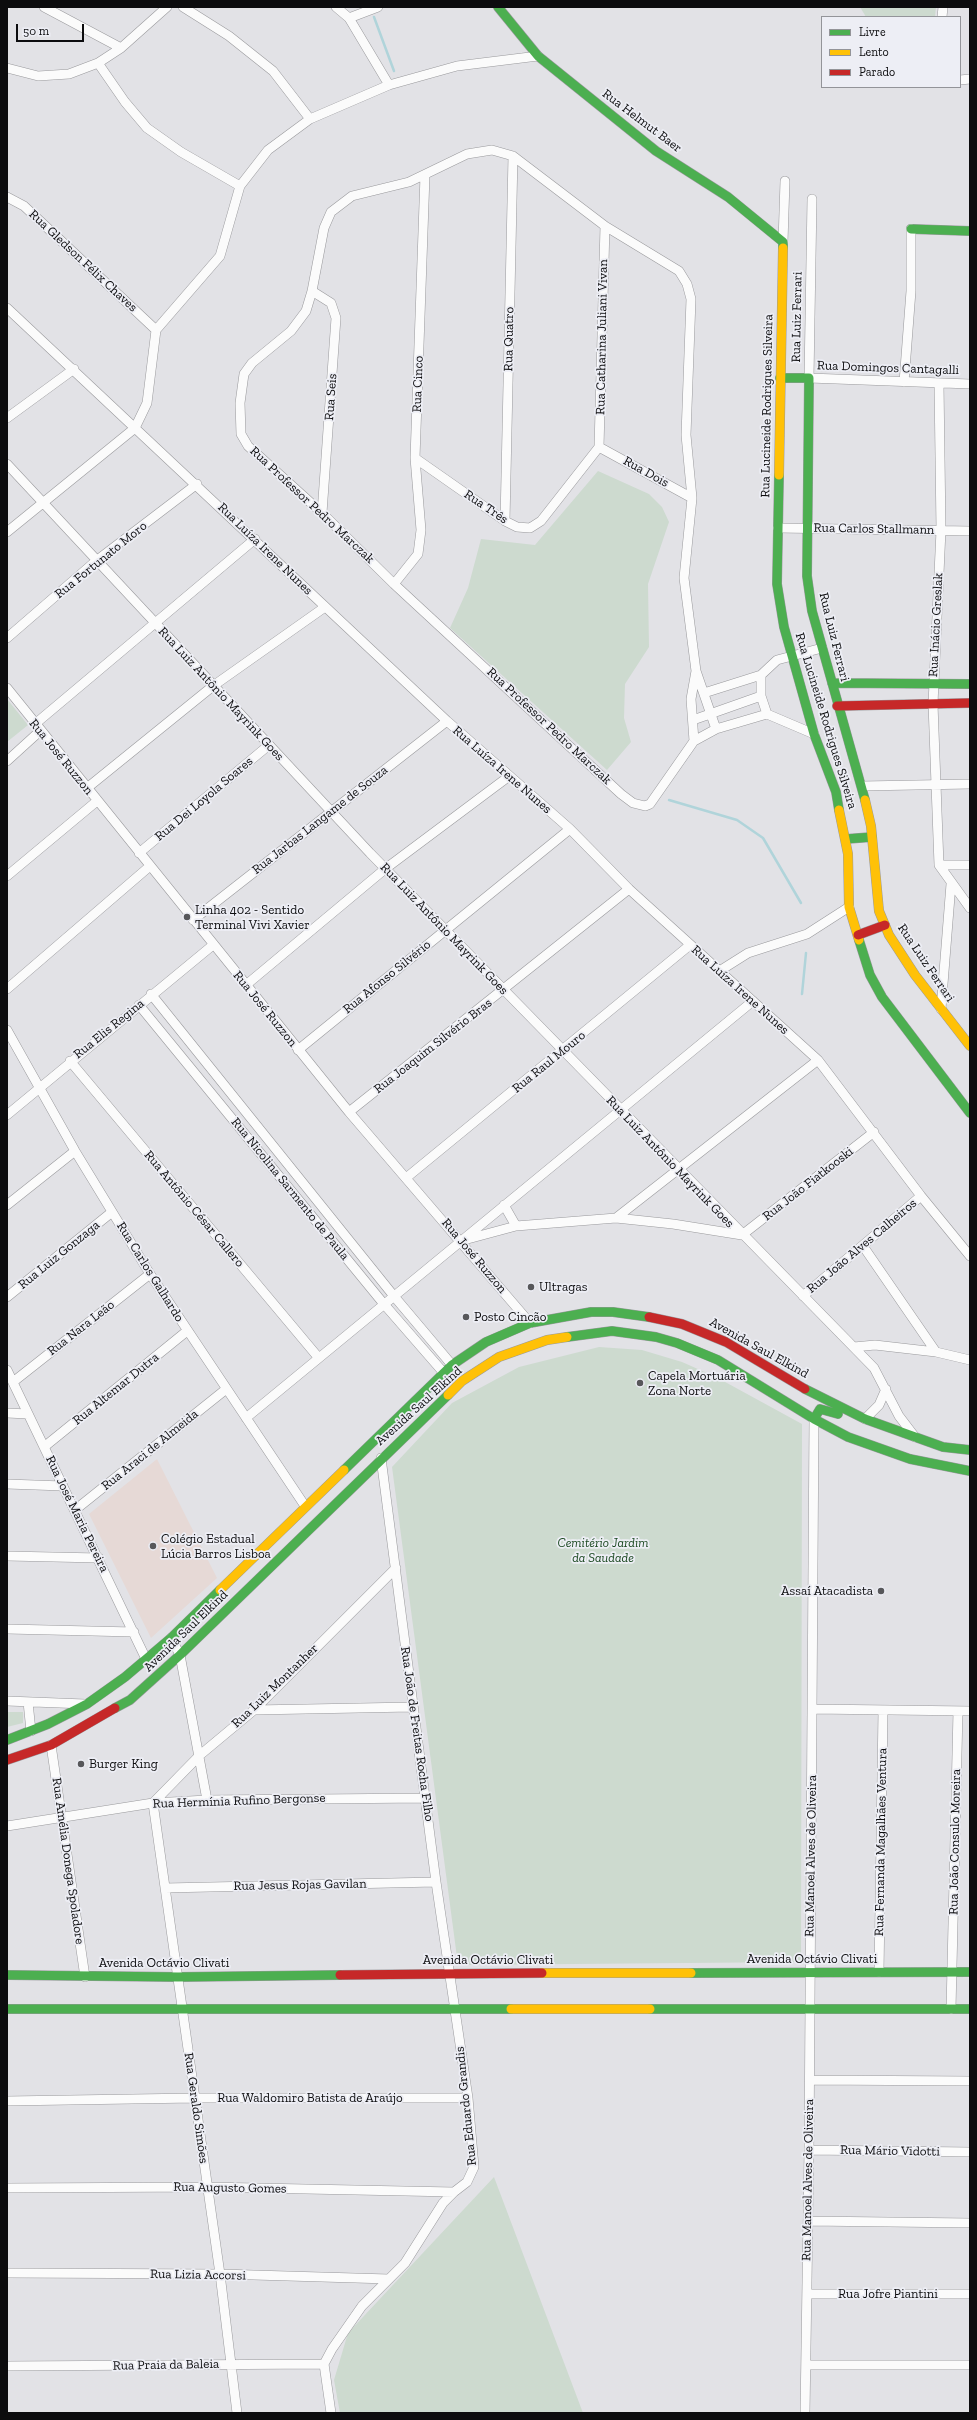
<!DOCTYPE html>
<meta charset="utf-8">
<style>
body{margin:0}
#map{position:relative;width:977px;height:2420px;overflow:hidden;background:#e2e2e6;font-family:"Zilla Slab",serif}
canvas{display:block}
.frame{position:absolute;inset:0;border:8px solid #0c0c0e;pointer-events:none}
.legend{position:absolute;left:821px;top:16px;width:140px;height:72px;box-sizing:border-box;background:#edeef5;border:1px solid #939499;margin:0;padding:5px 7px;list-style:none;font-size:12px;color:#0c0c0e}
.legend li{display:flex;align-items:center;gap:8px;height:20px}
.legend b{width:20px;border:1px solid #939499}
.scale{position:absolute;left:16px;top:24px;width:68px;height:18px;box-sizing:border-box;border:2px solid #0c0c0e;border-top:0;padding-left:5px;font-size:12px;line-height:14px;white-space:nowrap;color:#0c0c0e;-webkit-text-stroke:3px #edeef5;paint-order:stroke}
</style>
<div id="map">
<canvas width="977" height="2420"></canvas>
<div class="frame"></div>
<ul class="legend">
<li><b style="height:5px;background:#4caf50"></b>Livre</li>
<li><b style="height:5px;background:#ffc107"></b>Lento</li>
<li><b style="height:5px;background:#c62828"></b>Parado</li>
</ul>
<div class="scale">50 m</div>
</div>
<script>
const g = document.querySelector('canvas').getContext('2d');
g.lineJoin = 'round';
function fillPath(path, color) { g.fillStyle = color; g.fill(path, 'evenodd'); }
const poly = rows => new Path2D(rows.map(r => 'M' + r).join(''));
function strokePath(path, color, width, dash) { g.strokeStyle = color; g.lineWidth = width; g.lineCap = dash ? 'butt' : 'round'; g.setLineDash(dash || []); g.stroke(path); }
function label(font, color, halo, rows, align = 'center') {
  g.font = font + ' "Zilla Slab",serif'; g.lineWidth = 3.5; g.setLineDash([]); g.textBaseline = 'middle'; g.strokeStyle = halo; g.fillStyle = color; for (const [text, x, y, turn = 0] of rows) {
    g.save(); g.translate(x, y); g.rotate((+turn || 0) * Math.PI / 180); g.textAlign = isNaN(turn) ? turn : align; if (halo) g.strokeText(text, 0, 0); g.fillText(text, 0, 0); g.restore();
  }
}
fillPath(poly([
 [157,1459,217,1578,151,1638,89,1514]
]), '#e6d9d6');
fillPath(poly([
 [860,7,936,7,935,17,866,17],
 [598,471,649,494,662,507,669,522,648,584,649,647,625,684,624,718,631,742,607,770,450,628,468,588,481,539,535,545],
 [7,699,28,725,7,742],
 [599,1347,642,1350,682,1362,716,1377,802,1424,801,1962,458,1965,392,1467,452,1403,519,1367],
 [7,1712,23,1712,23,1723,7,1727],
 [494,2177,583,2413,340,2413,334,2380,348,2333]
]), '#cddacf');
strokePath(poly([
 [374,17,394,71],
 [669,800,737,820,763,838,801,903],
 [802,994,806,953]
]), '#b0d4da', 2.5);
const street = poly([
 [44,7,121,48],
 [183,7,229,36,273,71,310,119],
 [336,7,349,18,389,85],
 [942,17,943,7],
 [349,18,378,7],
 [98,63,125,102,147,128,181,152,240,186],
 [7,68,38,76,69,74,98,63,121,48,167,7],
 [960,80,970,79],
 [492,150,513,156,605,226,679,271,687,284,691,299,686,435,692,498,684,578,696,671,691,699,694,741,650,804,645,806,633,803,621,794,394,584,322,513,248,446,241,434,240,403,244,374,252,363,291,331,306,311,312,291,324,228,331,212,352,196,409,182,467,154,492,150],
 [7,197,24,206,156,330],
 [812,199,809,378,970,384],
 [783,242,785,181],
 [312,291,331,303,336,318,322,513],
 [7,308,447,721,570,829,629,889,818,1060,921,1196,970,1256],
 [904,382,911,291,911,229],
 [939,384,941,530,933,704,939,865],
 [7,418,74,369],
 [599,447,605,226],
 [599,447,692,498],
 [415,458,505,521,517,527,530,528,541,521,599,447],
 [7,464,370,853,874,1368,899,1416,915,1437],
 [505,521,513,156],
 [778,528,970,531],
 [7,532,135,428,147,403,156,330,220,256,240,186,268,150,310,119,389,85,457,66,538,56],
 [394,584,418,554,421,530,415,458,425,175],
 [7,638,96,561,197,484],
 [696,671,716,729],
 [761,675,761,696,767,714],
 [7,688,349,1112,530,1323],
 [704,693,761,675,777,660,822,648],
 [693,720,761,696],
 [35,724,255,539],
 [694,741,716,729,767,714,814,734],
 [7,761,40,731],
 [862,786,970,784],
 [87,788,213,686,325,607],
 [139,853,269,745],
 [939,865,970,908],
 [939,865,970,865],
 [7,876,97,801],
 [193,920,447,721],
 [721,970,748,953,807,934,849,907],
 [246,985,385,869,508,777],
 [7,989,150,866],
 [151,994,393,1295,452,1365],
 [139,1005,383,1303,443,1372],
 [941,1009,951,884],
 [7,1030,75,1151,150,1274,305,1506],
 [298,1050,570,829],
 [70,1061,318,1357],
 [349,1112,629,889],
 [7,1115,213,945],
 [406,1178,690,945],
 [7,1205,75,1151],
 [504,1205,516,1226],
 [616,1218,818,1060],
 [464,1240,516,1226,616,1218,673,1224,742,1235,874,1132],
 [863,1246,936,1352],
 [803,1296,921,1196],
 [7,1297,112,1212],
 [854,1347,875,1345,936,1352,970,1360],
 [7,1370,146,1659],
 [13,1382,150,1274],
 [7,1413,28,1414],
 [246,1418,753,1001],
 [865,1419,879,1405,886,1389],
 [44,1447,187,1331],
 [7,1484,63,1486],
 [75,1510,225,1390],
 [7,1556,99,1558],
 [7,1629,134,1632],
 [171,1638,180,1655,207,1800],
 [7,1701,85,1704],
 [28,1702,31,1731],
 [812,1709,970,1711],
 [254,1710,412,1707],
 [51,1745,85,1977],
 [7,1826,153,1803,207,1800,426,1798],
 [165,1888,436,1882],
 [879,1972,883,1711],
 [951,2009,958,1711],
 [810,2080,970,2081],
 [7,2101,195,2098,468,2098],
 [809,2150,970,2152],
 [7,2188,207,2187,454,2192],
 [808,2221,970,2223],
 [7,2273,220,2274,389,2279],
 [807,2294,970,2294],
 [806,2365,970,2365],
 [7,2366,324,2364],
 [237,2413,220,2274,153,1803,200,1755,254,1710,396,1568],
 [331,2413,324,2364,332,2349,362,2306,405,2263,443,2203,454,2192,467,2182,474,2167,468,2098,436,1882,381,1458],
 [805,2413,809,2150,814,1419]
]);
const fast = poly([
 [498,7,538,56,656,151,728,197,783,242,783,248],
 [911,229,970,231],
 [780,378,809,378,807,576,812,611,865,800],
 [779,475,777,584,784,627,814,734,836,792,839,810],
 [832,683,970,684],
 [846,839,872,837],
 [859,940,870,975,882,997,970,1113],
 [567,1337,612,1331,656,1337,677,1343,718,1360,814,1419,848,1437,910,1459,970,1471],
 [805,1389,865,1419,943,1447,970,1450],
 [814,1419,820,1409,838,1414],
 [344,1470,452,1365,486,1342,530,1323,591,1312,613,1312,649,1317],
 [115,1708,130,1700,180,1655,448,1395],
 [7,1740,48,1724,87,1704,125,1677,171,1638,220,1590],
 [691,1973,970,1972],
 [7,1975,178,1977,340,1975],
 [7,2009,511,2009],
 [650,2009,970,2009]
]);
const slow = poly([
 [779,475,783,248],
 [865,800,871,826,879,911,889,935,915,975,970,1046],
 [839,810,848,854,849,907,859,940],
 [448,1395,462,1381,499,1357,547,1340,567,1337],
 [220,1590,344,1470],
 [542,1973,691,1973],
 [511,2009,650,2009]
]);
const jam = poly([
 [837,706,970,703],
 [858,935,885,925],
 [649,1317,682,1324,726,1342,805,1389],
 [7,1760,51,1745,115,1708],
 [340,1975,542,1973]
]);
strokePath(street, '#99999c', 10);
strokePath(fast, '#99999c', 10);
strokePath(slow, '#99999c', 10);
strokePath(jam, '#99999c', 10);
strokePath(street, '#fbfbfb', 9);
strokePath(fast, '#4caf50', 9);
strokePath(slow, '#ffc107', 9);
strokePath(jam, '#c62828', 9);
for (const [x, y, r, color] of [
 [187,917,4,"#57575a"],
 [531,1287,4,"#57575a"],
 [466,1317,4,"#57575a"],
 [640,1383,4,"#57575a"],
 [153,1546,4,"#57575a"],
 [881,1591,4,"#57575a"],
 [81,1764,4,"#57575a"]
]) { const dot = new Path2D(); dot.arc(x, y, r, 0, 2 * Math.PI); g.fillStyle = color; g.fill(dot); strokePath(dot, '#edeef5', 1.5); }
label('13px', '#0c0c0e', '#edeef5', [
 ["Rua Helmut Baer",642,121,37],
 ["Rua Gledson Félix Chaves",83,261,43],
 ["Rua Luiz Ferrari",797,317,-89],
 ["Rua Catharina Juliani Vivan",602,337,-89],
 ["Rua Quatro",509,339,-89],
 ["Rua Domingos Cantagalli",888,368,2],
 ["Rua Cinco",418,384,-88],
 ["Rua Seis",331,397,-86],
 ["Rua Lucineide Rodrigues Silveira",767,406,-89],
 ["Rua Dois",646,472,29],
 ["Rua Professor Pedro Marczak",312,505,43],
 ["Rua Três",486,507,34],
 ["Rua Carlos Stallmann",874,529,1],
 ["Rua Luíza Irene Nunes",265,549,44],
 ["Rua Fortunato Moro",101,560,-39],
 ["Rua Inácio Greslak",936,625,-87],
 ["Rua Luiz Ferrari",834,637,76],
 ["Rua Luiz Antônio Mayrink Goes",221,694,47],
 ["Rua Lucineide Rodrigues Silveira",826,721,73],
 ["Rua Professor Pedro Marczak",549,726,43],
 ["Rua José Ruzzon",61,757,51],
 ["Rua Luíza Irene Nunes",502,770,41],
 ["Rua Dei Loyola Soares",204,799,-40],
 ["Rua Jarbas Langame de Souza",320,820,-38],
 ["Rua Luiz Antônio Mayrink Goes",444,929,46],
 ["Rua Luiz Ferrari",926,963,56],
 ["Rua Afonso Silvério",387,977,-39],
 ["Rua Luíza Irene Nunes",740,990,42],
 ["Rua José Ruzzon",265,1009,51],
 ["Rua Elis Regina",109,1029,-39],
 ["Rua Joaquim Silvério Bras",433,1046,-38],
 ["Rua Raul Mouro",549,1062,-39],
 ["Rua Luiz Antônio Mayrink Goes",670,1162,46],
 ["Rua João Fiatkooski",808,1184,-38],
 ["Rua Nicolina Sarmento de Paula",290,1189,51],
 ["Rua Antônio César Callero",194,1209,50],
 ["Rua João Alves Calheiros",862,1246,-40],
 ["Rua Luiz Gonzaga",59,1255,-39],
 ["Rua José Ruzzon",474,1256,50],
 ["Rua Carlos Galhardo",150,1272,58],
 ["Rua Nara Leão",81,1328,-38],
 ["Avenida Saul Elkind",759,1348,29],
 ["Rua Altemar Dutra",116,1389,-39],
 ["Avenida Saul Elkind",419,1406,-42],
 ["Rua Araci de Almeida",150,1450,-39],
 ["Rua José Maria Pereira",77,1514,64],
 ["Avenida Saul Elkind",186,1631,-44],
 ["Rua Luiz Montanher",275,1686,-44],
 ["Rua João de Freitas Rocha Filho",417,1734,82],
 ["Rua Hermínia Rufino Bergonse",239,1801,-2],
 ["Rua Fernanda Magalhães Ventura",881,1842,-89],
 ["Rua João Consulo Moreira",955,1842,-89],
 ["Rua Manoel Alves de Oliveira",811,1856,-89],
 ["Rua Amélia Donega Spoladore",68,1861,82],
 ["Rua Jesus Rojas Gavilan",300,1885,-1],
 ["Avenida Octávio Clivati",812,1959],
 ["Avenida Octávio Clivati",488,1960],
 ["Avenida Octávio Clivati",164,1963],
 ["Rua Waldomiro Batista de Araújo",310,2098],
 ["Rua Eduardo Grandis",466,2106,-96],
 ["Rua Geraldo Simões",196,2108,82],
 ["Rua Mário Vidotti",890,2151,1],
 ["Rua Manoel Alves de Oliveira",808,2180,-89],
 ["Rua Augusto Gomes",230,2188,1],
 ["Rua Lizia Accorsi",198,2275,1],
 ["Rua Jofre Piantini",888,2294],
 ["Rua Praia da Baleia",166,2365,-1]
]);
label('13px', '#0c0c0e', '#edeef5', [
 ["Linha 402 - Sentido",195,910],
 ["Terminal Vivi Xavier",195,925],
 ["Ultragas",539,1287],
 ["Posto Cincão",474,1317],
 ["Capela Mortuária",648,1376],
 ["Zona Norte",648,1391],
 ["Colégio Estadual",161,1539],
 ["Lúcia Barros Lisboa",161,1554],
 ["Assaí Atacadista",873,1591,"right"],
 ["Burger King",89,1764]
], 'left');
label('italic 13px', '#1a4820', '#edeef5', [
 ["Cemitério Jardim",603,1543],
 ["da Saudade",603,1558]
]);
</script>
